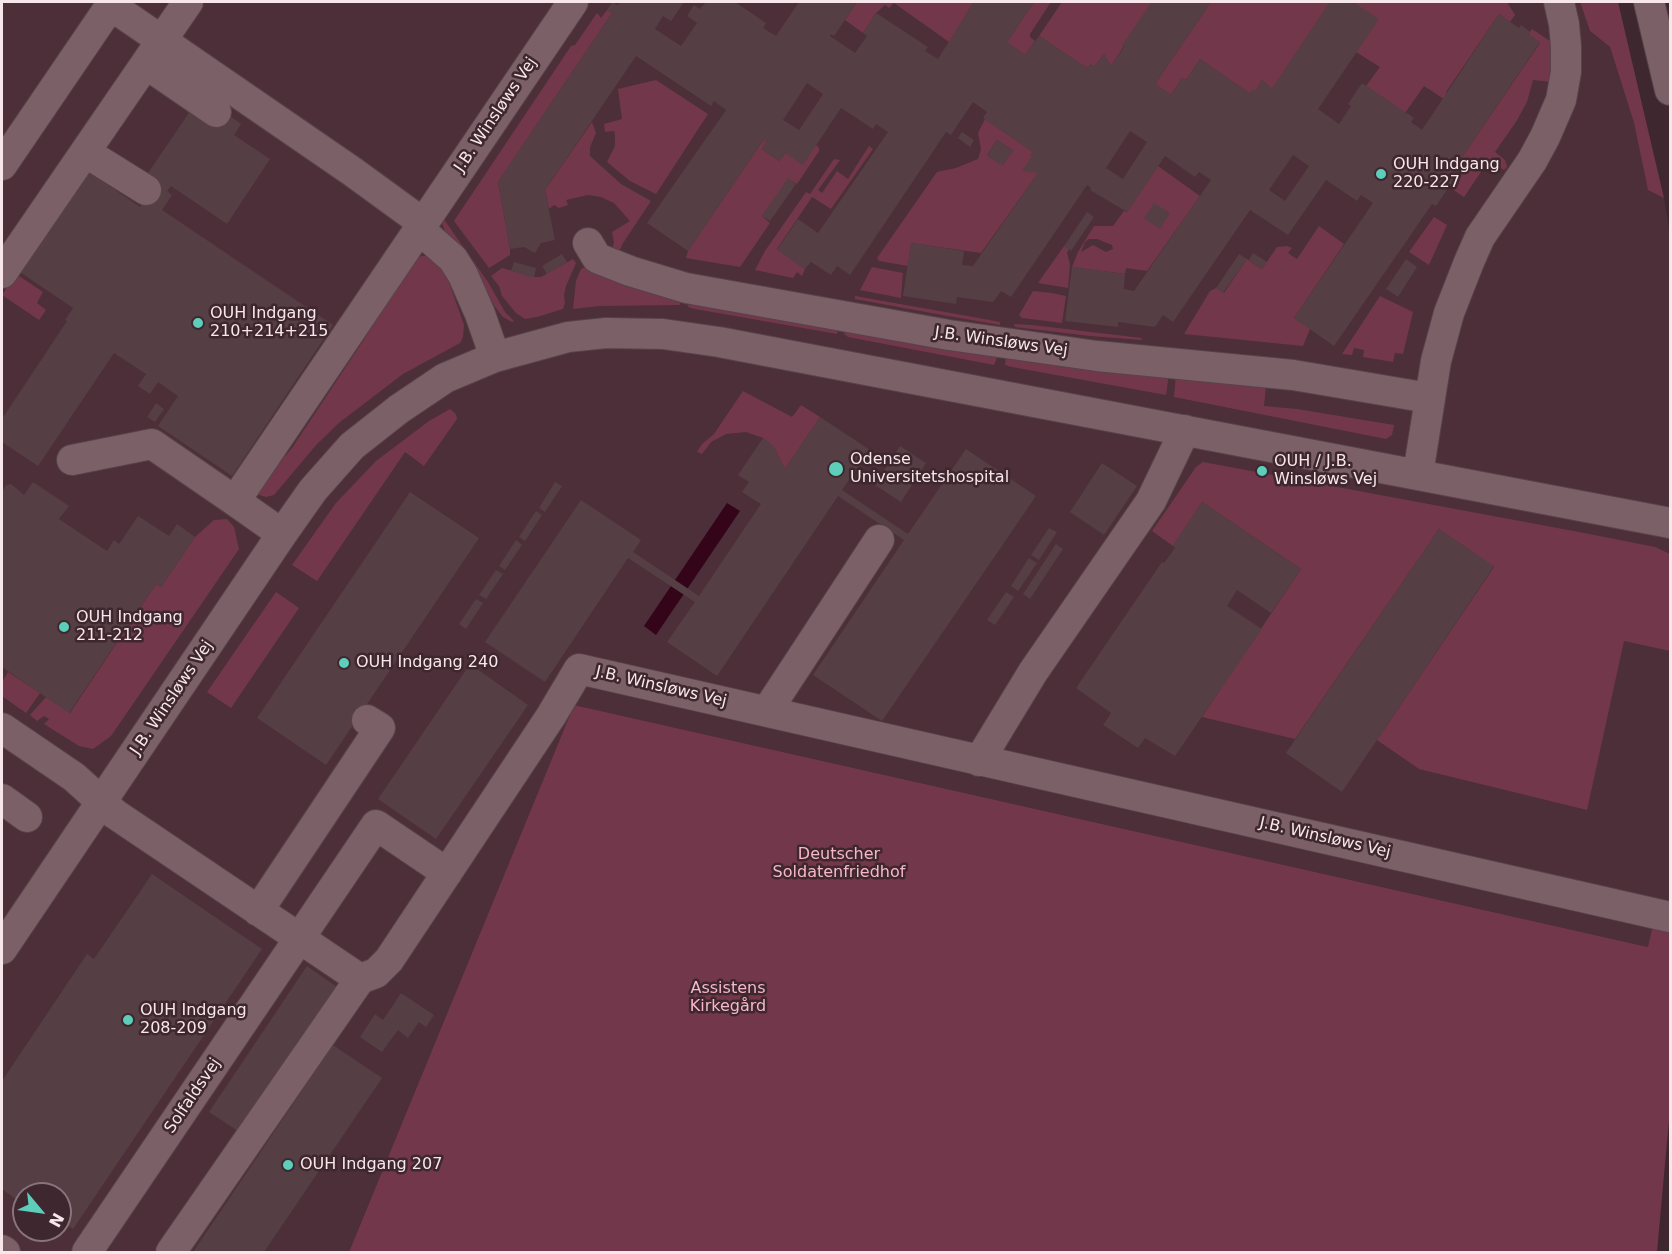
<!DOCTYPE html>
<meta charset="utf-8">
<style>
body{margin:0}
#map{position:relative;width:1672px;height:1254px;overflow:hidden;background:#3e272e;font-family:"DejaVu Sans",sans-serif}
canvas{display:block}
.frame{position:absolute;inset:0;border:3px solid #f7e7eb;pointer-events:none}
.north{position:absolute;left:12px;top:1182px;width:60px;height:60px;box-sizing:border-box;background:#3e272e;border:2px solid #88747a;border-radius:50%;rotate:119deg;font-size:16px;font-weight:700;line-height:24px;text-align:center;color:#f7e7eb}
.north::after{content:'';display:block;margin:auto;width:21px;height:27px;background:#5dceb9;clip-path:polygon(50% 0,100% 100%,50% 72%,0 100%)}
</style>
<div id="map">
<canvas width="1672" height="1254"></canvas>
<div class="frame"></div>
<div class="north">N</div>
</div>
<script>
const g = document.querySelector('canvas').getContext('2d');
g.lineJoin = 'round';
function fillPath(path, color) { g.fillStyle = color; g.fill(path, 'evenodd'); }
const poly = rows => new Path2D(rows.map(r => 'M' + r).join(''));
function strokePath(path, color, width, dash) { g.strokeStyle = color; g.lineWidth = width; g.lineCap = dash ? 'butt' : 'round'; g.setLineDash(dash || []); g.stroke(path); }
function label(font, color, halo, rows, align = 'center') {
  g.font = font + ' "DejaVu Sans",sans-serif'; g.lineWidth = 5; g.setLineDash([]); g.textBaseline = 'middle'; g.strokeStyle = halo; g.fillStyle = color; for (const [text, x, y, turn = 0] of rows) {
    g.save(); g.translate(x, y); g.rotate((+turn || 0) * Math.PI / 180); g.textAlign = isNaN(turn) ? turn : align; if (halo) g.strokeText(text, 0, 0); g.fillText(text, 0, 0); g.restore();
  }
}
fillPath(poly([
 [2,2,1580,2,1590,31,1610,47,1634,123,1648,189,1664,198,1670,233,1670,928,1648,947,574,705,349,1252,2,1252],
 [24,1194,60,1194,60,1230,24,1230]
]), '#4c2f38');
fillPath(poly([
 [857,2,974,2,949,42,894,3,889,8,885,5,876,13,863,33,845,20],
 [1034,2,1051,2,1030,34,1030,37,1035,41,1025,55,1007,42],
 [1062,2,1152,2,1111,66,1104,54,1094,67,1091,64,1087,68,1039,36],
 [1211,2,1330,2,1272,89,1262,80,1256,91,1249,93,1200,59,1186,80,1182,78,1171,95,1155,84],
 [1352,2,1507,2,1515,15,1510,22,1499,14,1446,92,1447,94,1444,99,1424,86,1405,113,1366,86,1380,67,1356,52,1378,19],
 [1580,2,1618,2,1664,198,1648,190,1634,123,1610,47,1590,31],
 [607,10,612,13,498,182,510,249,510,255,489,268,454,221,571,46,575,45,597,13,601,18],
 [1532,29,1556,45,1552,82,1533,80,1527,102,1516,122,1495,152,1505,160,1507,167,1504,170,1489,160,1464,197,1449,187,1461,170,1456,166,1540,43,1528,34],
 [656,80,708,114,656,194,630,181,607,162,615,146,615,135,614,131,605,132,604,124,622,119,618,89],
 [985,119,1033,152,1031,155,1038,173,981,253,911,243,908,266,879,261,877,258,937,172,956,168,978,159,981,149,978,133],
 [997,140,1013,150,1003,165,987,155],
 [592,122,596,133,590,147,590,156,621,184,651,201,623,243,619,252,612,250,614,242,612,232,630,221,614,203,601,197,588,195,566,200,568,205,559,208,554,205,549,209,545,190],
 [764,139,767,141,762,149,779,161,785,153,816,145,819,148,819,151,797,184,788,179,762,216,770,223,740,267,686,258,688,251],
 [869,146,873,149,831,209,812,197,777,249,805,269,802,276,797,272,793,278,755,270,765,251,806,192,810,194,834,159,840,160,818,190,822,193,837,171,848,179],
 [1158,166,1200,196,1147,271,1126,268,1125,274,1072,267,1078,252,1094,226,1113,226,1124,211,1127,212],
 [1089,239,1097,239,1112,245,1113,249,1106,252,1093,245,1081,252,1085,242],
 [1434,217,1447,225,1429,265,1409,252],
 [443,218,488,282,505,312,514,321,512,322,503,317,495,307,477,275,445,231,442,223],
 [1319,226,1344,244,1294,318,1310,329,1303,346,1184,334,1210,291,1216,288,1224,293,1247,259,1262,269,1277,247,1287,246,1292,248,1288,253,1297,259],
 [1064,246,1069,249,1067,253,1070,264,1068,288,1038,283],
 [422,256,431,256,444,272,449,282,464,325,463,337,460,343,403,374,340,422,317,444,274,495,266,497,256,494,275,461,286,455,292,448,363,341,378,317,386,299,416,258],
 [573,259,576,263,566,286,564,295,565,303,563,309,537,317,525,319,516,313,502,296,499,286,491,276,502,268,534,277,541,277],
 [585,267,681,296,680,305,600,306,573,309,576,281,581,269],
 [872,267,903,273,901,298,860,290],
 [16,274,43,292,37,303,46,310,39,320,2,295],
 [1033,291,1052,293,1066,296,1062,323,1022,318,1019,315],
 [855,296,990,320,1000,322,1000,325,942,315,855,299],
 [1380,296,1413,312,1403,354,1395,353,1393,362,1363,357,1364,350,1354,348,1352,355,1342,354],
 [689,299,838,326,837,334,695,309,688,307],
 [1014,324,1032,325,1142,338,1141,340,1090,336,1015,327],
 [846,328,997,355,996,360,994,365,848,337,844,334],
 [1006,357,1169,374,1166,395,1012,367,1005,365],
 [1176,374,1266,385,1264,406,1297,409,1394,425,1392,435,1386,439,1174,397],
 [743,391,792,417,801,405,820,417,785,469,773,446,763,438,746,432,726,434,711,442,702,454,697,452,702,444,714,434],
 [450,409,456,414,457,419,424,466,405,452,317,581,292,565,336,503,376,461,429,421],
 [1203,462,1579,532,1655,547,1670,554,1670,651,1624,641,1587,810,1419,769,1377,740,1494,567,1439,529,1295,739,1202,717,1301,569,1202,502,1173,546,1152,531,1196,467],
 [227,519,234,527,239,549,111,736,93,749,79,746,44,724,49,719,44,716,37,721,30,715,46,697,70,713,156,584,161,587,195,537,214,520],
 [276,592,299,608,231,708,207,692],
 [8,672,40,693,26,713,2,696,2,682],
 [574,705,1648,947,1653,925,1670,928,1670,1109,1657,1252,349,1252]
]), '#73374c');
fillPath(poly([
 [727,503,740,511,656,635,644,626]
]), '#340419');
fillPath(poly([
 [612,2,618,5,620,2,684,2,671,21,663,16,655,29,681,46,697,23,687,16,694,5,700,9,706,2,735,2,766,23,763,28,776,36,799,2,857,2,834,36,831,34,830,36,855,53,867,36,863,33,876,13,928,47,925,51,938,59,974,2,1034,2,1007,42,1025,55,1039,36,1087,68,1091,64,1094,67,1104,54,1111,66,1124,47,1122,45,1152,2,1211,2,1155,84,1171,95,1182,78,1186,80,1200,59,1249,93,1253,89,1256,91,1262,80,1272,89,1330,2,1352,2,1379,19,1318,109,1339,124,1351,106,1348,104,1362,83,1414,118,1411,122,1422,130,1499,14,1519,28,1521,25,1530,32,1528,34,1540,42,1456,166,1461,170,1449,187,1436,206,1432,204,1334,346,1294,318,1373,203,1361,195,1357,201,1326,180,1288,235,1250,210,1173,322,1163,315,1155,327,1118,322,1118,327,1065,321,1072,267,1125,274,1124,289,1134,291,1211,180,1199,172,1195,177,1165,156,1127,212,1090,190,1091,188,1087,185,1011,297,1001,291,993,302,957,297,956,304,903,296,911,243,964,251,962,265,973,266,1038,173,1022,171,1032,156,1030,155,1033,152,983,118,987,112,973,102,951,135,946,132,850,275,837,266,831,275,811,262,805,269,777,250,798,219,818,233,888,132,876,124,873,129,841,108,803,165,785,153,779,161,762,149,767,141,764,139,688,251,647,223,726,110,714,101,711,106,636,56,545,190,555,240,541,243,535,253,524,247,510,249,498,182,612,13,607,10],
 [807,83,823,94,799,130,783,120],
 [1130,131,1147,142,1123,179,1106,168],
 [1293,155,1309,166,1285,201,1269,190],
 [193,107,226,113,241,124,234,135,270,159,227,224,171,186,167,191,172,195,162,210,333,325,232,476,158,426,178,396,158,382,150,394,138,386,146,374,114,353,38,466,2,442,2,419,67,321,65,320,73,308,20,272,88,171,140,207,156,183,146,176],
 [962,132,974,140,970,147,958,138],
 [997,140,1013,150,1003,166,987,156],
 [788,178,796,184,770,221,762,216],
 [1154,203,1170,213,1160,229,1144,218],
 [1087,212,1094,217,1071,251,1064,246],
 [1253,253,1267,262,1262,269,1249,260],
 [562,254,567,262,547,274,542,266],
 [1239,254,1247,259,1223,293,1216,288],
 [1406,259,1417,267,1398,297,1386,289],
 [514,262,536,268,534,278,511,271],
 [156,403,164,409,155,422,147,417],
 [820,417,870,450,842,490,908,534,966,449,1036,496,882,721,813,675,904,540,838,496,717,676,667,642,695,602,628,558,545,682,485,642,581,500,641,540,633,552,699,596,761,504,742,492,749,482,738,475,763,438,773,446,785,469],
 [900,446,926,463,901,502,875,485],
 [1102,463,1137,486,1104,535,1070,512],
 [33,482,69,506,59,519,107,551,114,540,119,544,138,516,169,536,177,524,195,537,161,587,156,584,69,713,2,667,2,492,6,485,11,484,24,495],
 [555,482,562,486,545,512,539,508],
 [410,492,479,538,326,765,257,718],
 [1202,502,1301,569,1271,613,1237,590,1227,606,1262,629,1175,756,1145,738,1138,748,1103,725,1111,713,1076,688,1162,562,1164,563,1175,548,1173,546],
 [536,511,542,515,525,541,519,537],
 [1049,528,1057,532,1039,560,1031,555],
 [1439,529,1494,566,1342,792,1286,753],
 [516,540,522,545,505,570,499,566],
 [1056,544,1063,549,1030,599,1023,594],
 [1029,558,1037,563,1018,591,1011,586],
 [496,570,503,574,486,599,479,595],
 [1006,592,1014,597,995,625,987,620],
 [476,599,483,603,466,629,459,624],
 [470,664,528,705,436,839,378,799],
 [152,874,262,949,73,1229,60,1220,60,1194,24,1194,21,1203,2,1189,2,1081,87,954,94,959],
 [307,966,337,987,267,1092,265,1090,238,1131,209,1112],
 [401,993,434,1015,426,1027,419,1022,408,1038,398,1030,382,1052,360,1037,375,1014,383,1020],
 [333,1045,382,1078,264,1252,193,1252]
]), '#563e45');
const minor = poly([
 [1649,2,1670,90],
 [110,5,353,172,423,223],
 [146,64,216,112],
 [85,152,146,190],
 [2,165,113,2],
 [419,229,453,259,463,275,480,314,495,357],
 [588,243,597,258,630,271,686,288,949,335,1097,356,1293,375,1429,398],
 [2,273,188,2],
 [72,460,152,444,235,501],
 [1418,474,1436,361,1449,313,1469,262,1480,237,1532,161,1545,137,1561,100,1566,72,1566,46,1564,24,1559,2],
 [282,534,235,501,573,2],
 [767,711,879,540],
 [2,728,74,777,115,814,360,979],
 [979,761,1033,672,1151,501,1185,430],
 [2,799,27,817],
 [258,911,380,728,367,720],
 [2,949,282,534,313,490,352,446,399,409,445,378,495,357,568,337,606,333,663,334,719,342,1670,523],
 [360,979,376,973,389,960,551,716,579,669,1670,917],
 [2,1250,5,1252],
 [87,1252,376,825,447,873],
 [171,1252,360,979]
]);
strokePath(minor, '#574349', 32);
strokePath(minor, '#7b6068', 30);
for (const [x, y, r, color] of [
 [1381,174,6,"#5dceb9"],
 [198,323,6,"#5dceb9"],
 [836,469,8,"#5dceb9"],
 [1262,471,6,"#5dceb9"],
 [64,627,6,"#5dceb9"],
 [344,663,6,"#5dceb9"],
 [128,1020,6,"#5dceb9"],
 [288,1165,6,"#5dceb9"]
]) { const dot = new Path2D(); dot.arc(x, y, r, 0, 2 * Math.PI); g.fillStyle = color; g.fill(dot); strokePath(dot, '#3e272e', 2); }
label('16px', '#f7e7eb', '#3e272e', [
 ["J.B. Winsløws Vej",496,115,-56],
 ["J.B. Winsløws Vej",1001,342,8],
 ["J.B. Winsløws Vej",661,687,13],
 ["J.B. Winsløws Vej",172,698,-56],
 ["J.B. Winsløws Vej",1325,838,13],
 ["Solfaldsvej",193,1096,-56]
]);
label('16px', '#f7e7eb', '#3e272e', [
 ["OUH Indgang",1393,165],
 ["220-227",1393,183],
 ["OUH Indgang",210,314],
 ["210+214+215",210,332],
 ["Odense",850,460],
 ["Universitetshospital",850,478],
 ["OUH / J.B.",1274,462],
 ["Winsløws Vej",1274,480],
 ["OUH Indgang",76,618],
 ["211-212",76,636],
 ["OUH Indgang 240",356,663],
 ["OUH Indgang",140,1011],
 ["208-209",140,1029],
 ["OUH Indgang 207",300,1165]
], 'left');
label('16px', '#f7b7ca', '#3e272e', [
 ["Deutscher",839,855],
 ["Soldatenfriedhof",839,873],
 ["Assistens",728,989],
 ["Kirkegård",728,1007]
]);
</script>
